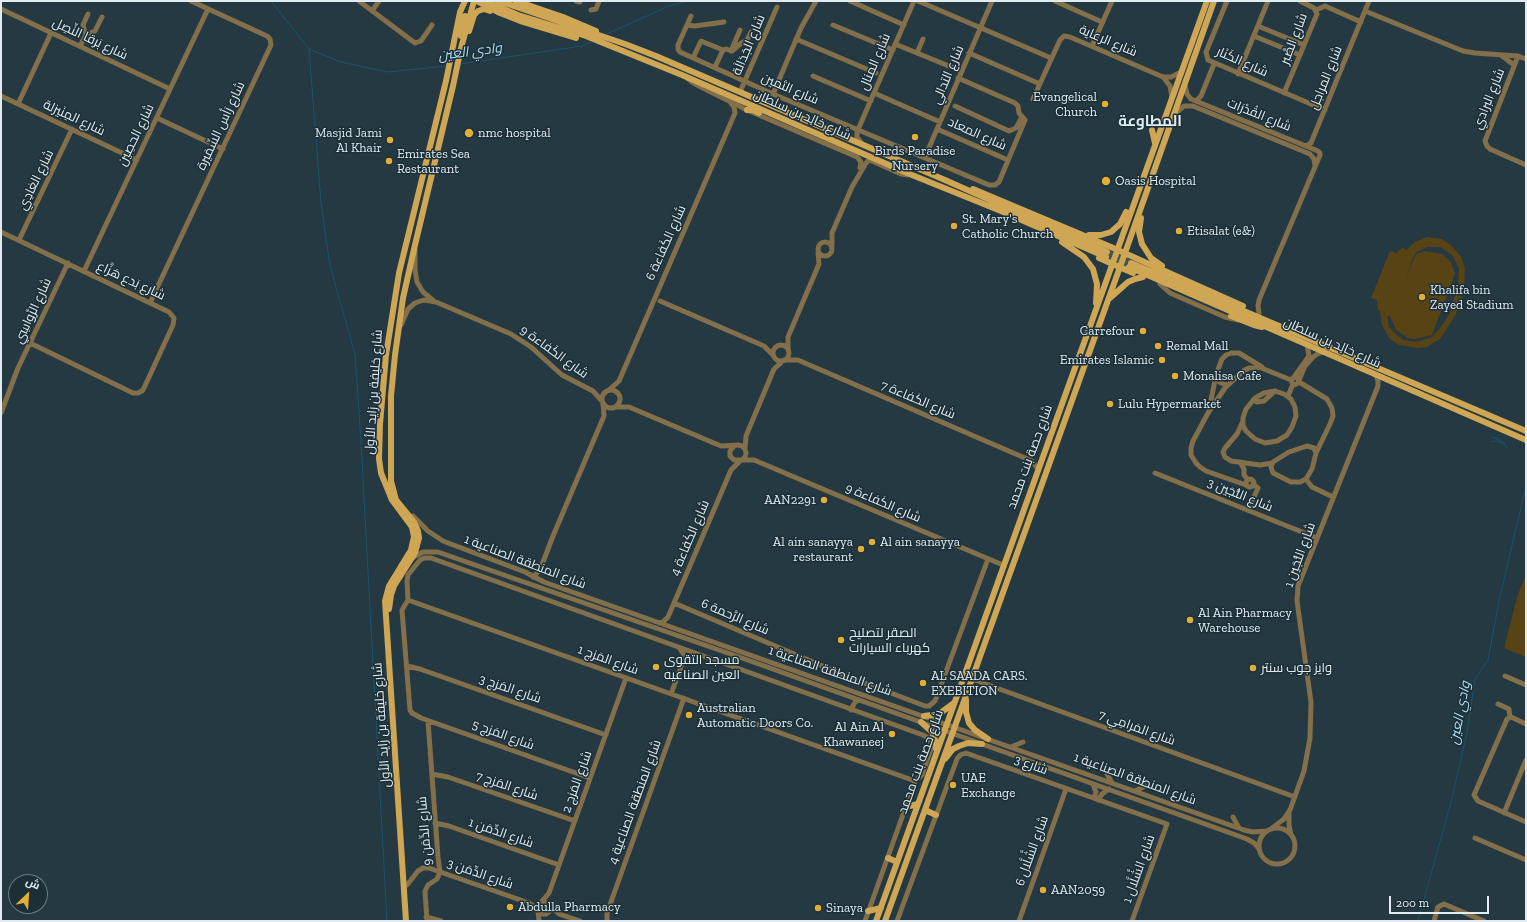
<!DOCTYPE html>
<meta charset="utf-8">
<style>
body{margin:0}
#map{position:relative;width:1527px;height:922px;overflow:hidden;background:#253942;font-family:"Zilla Slab",Cairo,serif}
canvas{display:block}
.frame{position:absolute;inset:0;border:2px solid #e0ecf2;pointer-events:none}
.north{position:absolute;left:8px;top:874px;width:40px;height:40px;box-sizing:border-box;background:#1c2f37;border:1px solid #6a7b82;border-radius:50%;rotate:25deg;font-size:11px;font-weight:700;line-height:16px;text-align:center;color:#e0ecf2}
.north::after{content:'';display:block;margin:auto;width:14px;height:18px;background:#e3ae35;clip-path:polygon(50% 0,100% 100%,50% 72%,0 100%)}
.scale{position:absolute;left:1389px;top:896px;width:100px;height:18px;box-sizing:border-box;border:2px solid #e0ecf2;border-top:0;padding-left:5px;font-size:12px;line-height:14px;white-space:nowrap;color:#e0ecf2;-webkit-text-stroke:3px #1c2f37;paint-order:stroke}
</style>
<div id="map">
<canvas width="1527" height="922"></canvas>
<div class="frame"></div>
<div class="north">ش</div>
<div class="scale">200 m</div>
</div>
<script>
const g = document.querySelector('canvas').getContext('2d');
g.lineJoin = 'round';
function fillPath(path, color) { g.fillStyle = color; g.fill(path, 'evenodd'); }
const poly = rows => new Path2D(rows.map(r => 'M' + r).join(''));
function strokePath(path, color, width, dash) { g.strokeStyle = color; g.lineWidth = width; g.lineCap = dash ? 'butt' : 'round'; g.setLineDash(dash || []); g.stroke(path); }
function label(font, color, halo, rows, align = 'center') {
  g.font = font + ' "Zilla Slab",Cairo,serif'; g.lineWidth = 3; g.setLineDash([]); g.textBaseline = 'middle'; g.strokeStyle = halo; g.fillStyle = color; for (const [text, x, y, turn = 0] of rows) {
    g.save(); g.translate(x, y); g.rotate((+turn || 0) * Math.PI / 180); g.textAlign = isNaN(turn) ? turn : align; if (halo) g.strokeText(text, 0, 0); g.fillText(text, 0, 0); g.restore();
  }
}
fillPath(poly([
 [1427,237,1442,239,1452,246,1461,257,1465,268,1464,288,1456,314,1441,338,1427,347,1416,348,1399,345,1389,338,1382,325,1380,311,1378,310,1377,300,1371,298,1390,251,1396,253,1403,247,1406,250,1415,242],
 [1427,247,1440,247,1452,255,1459,268,1458,284,1450,313,1440,328,1432,337,1416,342,1404,340,1398,336,1389,327,1387,316,1390,316,1396,330,1408,338,1415,339,1432,335,1455,274,1451,262,1442,254,1425,251,1416,254,1405,280,1415,253],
 [1526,575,1526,657,1504,648,1518,594]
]), '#584315');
strokePath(poly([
 [271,1,309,49,341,62,388,72,446,66],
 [607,34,669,6,688,1],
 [309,49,321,203,330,266,355,354,361,442,387,921],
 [461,64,582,46,591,42],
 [1492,437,1503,442,1507,448],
 [1491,442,1496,441,1504,444],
 [1418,921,1451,802,1467,733,1475,679,1488,660,1499,601,1526,486]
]), '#15556c', 1);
strokePath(poly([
 [1107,252,1131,263],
 [1106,257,1129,267]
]), '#41545c', 6, [6, 3]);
strokePath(poly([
 [359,1,415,43,421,41,432,25],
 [576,1,580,2],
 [850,1,904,25],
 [918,1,1051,58],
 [1055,1,1102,22],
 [1227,1,1206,52,1208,60,1325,110],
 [1,9,170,89],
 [591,10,596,9,599,1],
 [1316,10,1325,6,1361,22],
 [372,11,379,1],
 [1365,11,1463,51,1475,53,1518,56,1526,59],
 [88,14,83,25,85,32,88,34,95,31,102,17],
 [691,16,678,45,678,49,680,52,773,94,989,185,995,185,999,182,1025,120,1019,113,1018,106,1015,103,958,78],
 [687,25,695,26,724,22],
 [833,25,893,50],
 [1258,26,1304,45],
 [1254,36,1300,55],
 [796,39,876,73],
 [895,44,961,71],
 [80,46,87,33],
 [1092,46,1112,1],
 [731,51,740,30],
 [917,53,923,39],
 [969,53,1040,84],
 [1502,56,1514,65],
 [1518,56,1485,141,1487,146,1490,149,1526,165],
 [693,58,701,41,723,50,726,49,732,51,740,44,747,40,751,32],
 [715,67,723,50],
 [1238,74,1268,1],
 [813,76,871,101],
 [1163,77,1170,86,1172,97],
 [688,79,695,84,747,110,857,157,861,162,860,168],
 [1185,85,1187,94,1191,99,1318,151,1320,153,1320,155,1259,300,1258,306,1259,313],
 [740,92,777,7],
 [874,93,940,122],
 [1284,93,1317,14,1314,8,1300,1],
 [773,94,801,28,816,1],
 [1,96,137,160],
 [1033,99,1060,40,1064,36,1070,37,1163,77,1171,77,1181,72],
 [1196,101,1201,96,1214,64],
 [18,104,51,33],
 [955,106,1009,131,1016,128,1022,117],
 [1175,114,1184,106,1193,106,1310,154,1314,159,1315,165],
 [157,118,223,149],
 [937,129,1008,160],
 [862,144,857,137,857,132,914,1],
 [1306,146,1311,143,1369,1],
 [925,157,992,1],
 [1,232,169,312,174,318,173,325,144,388,142,391,138,393,133,393,30,343],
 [19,240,72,129],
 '818 249a7 7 0 1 1 14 0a7 7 0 1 1-14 0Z',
 [832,246,832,233,852,187,866,163,869,160,872,161,901,174,908,175],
 [415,250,415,270,417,282,423,292,434,301],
 [84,271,208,9],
 [1160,284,1170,293,1225,317,1238,320],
 [660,301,764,346,773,355],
 [150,303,271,45,270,39,267,36,191,1],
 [401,325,408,309,415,303,424,300,436,302,511,334,531,347,562,375,593,391,602,401],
 '773 353a8 8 0 1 1 16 0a8 8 0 1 1-16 0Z',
 [788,350,788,337,819,264,818,252],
 [784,360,798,360,1018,455,1032,461,1038,469],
 [1294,377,1309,356,1307,344],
 '1291.5 381a3.5 3.5 0 1 1 7 0a3.5 3.5 0 1 1-7 0Z',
 [1215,378,1221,383,1227,385],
 [1299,380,1305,366,1313,357,1319,353,1325,352],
 [1299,382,1327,399,1332,408,1333,416,1330,424,1316,453],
 '602 399a9 9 0 1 1 18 0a9 9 0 1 1-18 0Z',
 [609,390,619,381,735,113,734,107,731,103],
 [1275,391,1284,394,1291,399,1295,407,1296,416,1292,427,1287,435,1277,441,1265,443,1255,439,1246,431,1243,425,1243,418,1246,409,1255,398,1264,393,1275,391],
 [1288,396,1293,384],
 [1253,400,1257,402,1264,401,1275,391],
 [617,407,629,407,721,446,738,445,742,446,745,449,746,453,745,457,742,460,734,460,730,456,730,451,734,446],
 [1209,410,1216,375,1222,359,1226,355,1231,353,1239,353,1262,367],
 [1,413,18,368,68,263],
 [1243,421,1237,434,1225,448,1223,452,1225,457,1231,461,1260,465,1272,463],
 [1307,446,1314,448,1316,453,1312,469,1306,479,1300,482,1291,482,1273,473,1271,467,1273,462,1289,452,1307,446],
 [745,449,746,436,774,369,783,361],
 [742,460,754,460,1003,565],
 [1240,462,1244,469,1244,475,1248,480],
 [1155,473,1317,538],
 [1306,479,1312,487,1333,497],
 '1246 483a4 4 0 1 1 8 0a4 4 0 1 1-8 0Z',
 [1246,485,1206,471,1200,467,1196,463,1191,455,1191,448,1193,441,1208,413,1225,388,1243,371,1249,368,1259,367,1291,380],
 [1248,510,1258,488,1253,484],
 [413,516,428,531,443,541,525,572,544,582,1244,830,1253,832,1267,831],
 [412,558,423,552,438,552,742,658,1247,839,1254,843,1259,849],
 [533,577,540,570,553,536,604,416,603,404],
 [408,600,915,781],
 [674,603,846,676,925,706,929,706,935,701,988,559],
 [659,623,663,622,668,617,731,470,740,461],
 [733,655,735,663],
 [407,666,420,669,606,735],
 [1505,676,1526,685],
 [972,679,1295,797],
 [671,694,684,659,683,653,680,649],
 [1498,704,1509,709,1510,717],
 [851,710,855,702,859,700],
 [1526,724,1511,717,1507,719,1474,795,1478,801,1526,822],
 [1011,747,1023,742],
 [1106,772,1112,783],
 [432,774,448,777,575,821],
 [590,778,421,718,412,713,410,710,402,610,408,600,407,581,408,575,420,560,424,558,431,558,923,735,928,738,931,743,931,749,922,775,915,781,865,921],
 [1093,784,1096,792,1094,798],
 [1135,791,1145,786],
 [1098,800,1102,794,1109,789],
 [1289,813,1289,825,1291,835],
 [1504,813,1526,760],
 [1233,817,1239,828],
 [435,823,449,826,559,865],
 '1259 846a18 18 0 1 1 36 0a18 18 0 1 1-36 0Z',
 [1271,829,1284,819,1290,810,1304,771,1310,738,1311,702,1297,601,1298,586,1378,386,1378,380,1375,374],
 [1475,838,1526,860],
 [407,885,418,871,423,868,429,868,529,903,538,909],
 [542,902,547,903,550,906,550,911,546,914,542,914,539,912,538,906,549,893,626,678],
 [550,906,559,914,580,921],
 [538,911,539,921],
 [426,917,441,921],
 [427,921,425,891,428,885,437,879,440,872,438,857,428,721],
 [607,921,607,913,684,698],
 [897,921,957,759,960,755,966,753,1167,824,1132,921],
 [1019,921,1066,789],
 [1434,921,1438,907,1444,904,1484,921]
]), '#836f49', 5);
strokePath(poly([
 [477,1,500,13,523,22,576,38],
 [485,1,518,15,586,36,682,75,912,175,1001,211,1106,257],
 [499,1,625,44,656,56,945,180,1107,252],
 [516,1,563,17,596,31],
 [469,31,474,15,478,11,484,9,490,11],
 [461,36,465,16],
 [747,110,753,110,759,113],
 [1152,130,1155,143],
 [973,189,1111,247,1243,306],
 [1141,218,1139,232,1142,244,1151,258,1162,266],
 [1089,235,1101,235,1111,232,1120,224,1126,212],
 [1062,242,1084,257,1093,269,1097,284,1096,303],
 [1099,258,1133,273],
 [1131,263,1526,431],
 [1129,267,1526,440],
 [1110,298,1128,282,1135,279,1143,277],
 [1231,316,1254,325,1262,327],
 [389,609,391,595,394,586,415,553,419,538,418,531,414,522,396,500,391,481,391,396,395,355,403,298,415,245,453,86,461,48,474,1],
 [966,700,966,712,969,723,975,730,988,739],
 [924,716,939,714,954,703],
 [921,722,932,732,935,740,936,749],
 [945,759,953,749,959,746,968,743,982,744],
 [906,807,918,804],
 [925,810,936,815],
 [888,858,897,862],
 [868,911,881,908],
 [406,921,385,601,389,586,411,550,414,537,412,527,392,500,381,473,379,459,380,424,386,355,399,273,446,81,460,12,465,1],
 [876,921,1207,1],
 [885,921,1125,253,1214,1]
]), '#cfa653', 6);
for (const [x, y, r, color] of [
 [1105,104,4,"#e3ae35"],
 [469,133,5,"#e3ae35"],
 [915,137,4,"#e3ae35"],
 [390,140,4,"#e3ae35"],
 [389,161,4,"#e3ae35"],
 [1106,181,5,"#e3ae35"],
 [954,226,4,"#e3ae35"],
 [1179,231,4,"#e3ae35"],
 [1422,297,4,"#e3ae35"],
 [1143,331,4,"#e3ae35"],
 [1158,346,4,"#e3ae35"],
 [1162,360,4,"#e3ae35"],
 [1175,376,4,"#e3ae35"],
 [1110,404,4,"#e3ae35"],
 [824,500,4,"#e3ae35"],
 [872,542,4,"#e3ae35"],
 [861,549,4,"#e3ae35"],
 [1190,620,4,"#e3ae35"],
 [841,640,4,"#e3ae35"],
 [656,667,4,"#e3ae35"],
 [1253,668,4,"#e3ae35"],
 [923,683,4,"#e3ae35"],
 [689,715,4,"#e3ae35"],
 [892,734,4,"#e3ae35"],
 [953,785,4,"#e3ae35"],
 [1043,890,4,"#e3ae35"],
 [510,907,4,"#e3ae35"],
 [818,908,4,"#e3ae35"]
]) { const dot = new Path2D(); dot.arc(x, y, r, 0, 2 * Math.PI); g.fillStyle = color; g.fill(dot); strokePath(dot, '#1c2f37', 1.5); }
label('13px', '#e0ecf2', '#1c2f37', [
 ["شارع بَرقا النِّصِل",90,39,25],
 ["شارع الصَّبر",1294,39,-69],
 ["شارع الرعاية",1108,41,23],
 ["شارع الجَدَالَة",749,45,-67],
 ["شارع المنال",875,62,-67],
 ["شارع الكَنَار",1242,62,24],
 ["شارع التدالي",948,75,-67],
 ["شارع المراجل",1326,78,-68],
 ["شارع الثمين",790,89,23],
 ["شارع البرادي",1489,99,-68],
 ["شارع خالِد بن سلطان",802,115,24],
 ["شارع القُدْرَات",1259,115,22],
 ["شارع المِنَيزلة",74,118,25],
 ["شارع رَأس السِّمَيرة",221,126,-65],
 ["شارع المعاد",977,134,24],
 ["شارع الحصِين",136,135,-64],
 ["شارع الغادِي",36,180,-64],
 ["شارع الكَفاءة 6",666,243,-66],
 ["شارع بَدع هَزَّاع",131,281,25],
 ["شارع الرَّواسِي",33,311,-65],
 ["شارع خالِد بن سلطان",1332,343,24],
 ["شارع الكَفاءة 9",554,352,36],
 ["شارع خليفة بن زايد الأول",374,392,-86],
 ["شارع الكَفاءة 7",918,400,23],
 ["شارع حصة بنت محمد",1030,457,-70],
 ["شارع اللُّجَين 3",1240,495,22],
 ["شارع الكَفاءة 9",883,503,23],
 ["شارع الكَفاءة 4",690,538,-67],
 ["شارع اللُّجَين 1",1300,555,-70],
 ["شارع المنطقة الصناعية 1",525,562,21],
 ["شارع الرَّحمة 6",735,617,23],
 ["شارع المَزج 1",608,660,20],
 ["شارع المنطقة الصناعية 1",830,671,19],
 ["شارع المَزج 3",510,689,19],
 ["شارع خليفة بن زايد الأول",382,725,-94],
 ["شارع المَرامِي 7",1137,728,20],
 ["شارع المَزج 5",503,735,20],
 ["شارع حصة بنت محمد",921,762,-70],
 ["شارع 3",1031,765,20],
 ["شارع المنطقة الصناعية 1",1135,779,20],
 ["شارع المَزج 2",577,782,-70],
 ["شارع المَزج 7",507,786,19],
 ["شارع المنطقة الصناعية 4",635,802,-70],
 ["شارع الدِّمَن 9",425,831,-95],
 ["شارع الدِّمَن 1",501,833,19],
 ["شارع الشَّلَّال 6",1032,851,-70],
 ["شارع الشَّلَّال 1",1139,869,-70],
 ["شارع الدِّمَن 3",480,874,19]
]);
label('13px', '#e0ecf2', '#1c2f37', [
 ["Evangelical",1097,97,"right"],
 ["Church",1097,112,"right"],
 ["Masjid Jami",382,133,"right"],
 ["Al Khair",382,148,"right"],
 ["nmc hospital",478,133],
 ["Birds Paradise",915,151,"center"],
 ["Nursery",915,166,"center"],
 ["Emirates Sea",397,154],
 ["Restaurant",397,169],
 ["Oasis Hospital",1115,181],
 ["St. Mary's",962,219],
 ["Catholic Church",962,234],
 ["Etisalat (e&)",1187,231],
 ["Khalifa bin",1430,290],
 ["Zayed Stadium",1430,305],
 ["Carrefour",1135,331,"right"],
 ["Remal Mall",1166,346],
 ["Emirates Islamic",1154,360,"right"],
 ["Monalisa Cafe",1183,376],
 ["Lulu Hypermarket",1118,404],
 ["AAN2291",816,500,"right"],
 ["Al ain sanayya",853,542,"right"],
 ["restaurant",853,557,"right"],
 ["Al ain sanayya",880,542],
 ["Al Ain Pharmacy",1198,613],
 ["Warehouse",1198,628],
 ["الصقر لتصليح",849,633],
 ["كهرباء السيارات",849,648],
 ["مسجد التقوى",664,660],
 ["العين الصناعيه",664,675],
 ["وايز جوب سنتر",1261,668],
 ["AL SAADA CARS.",931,676],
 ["EXEBITION",931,691],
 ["Australian",697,708],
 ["Automatic Doors Co.",697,723],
 ["Al Ain Al",884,727,"right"],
 ["Khawaneej",884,742,"right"],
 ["UAE",961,778],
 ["Exchange",961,793],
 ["AAN2059",1051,890],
 ["Abdulla Pharmacy",518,907],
 ["Sinaya",826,908]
], 'left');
label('italic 14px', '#abdef5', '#1c2f37', [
 ["وادي العين",470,52,-7],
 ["وادي العين",1460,713,-79]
]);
label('bold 15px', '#e0ecf2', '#1c2f37', [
 ["المطاوعة",1150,122]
]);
</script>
